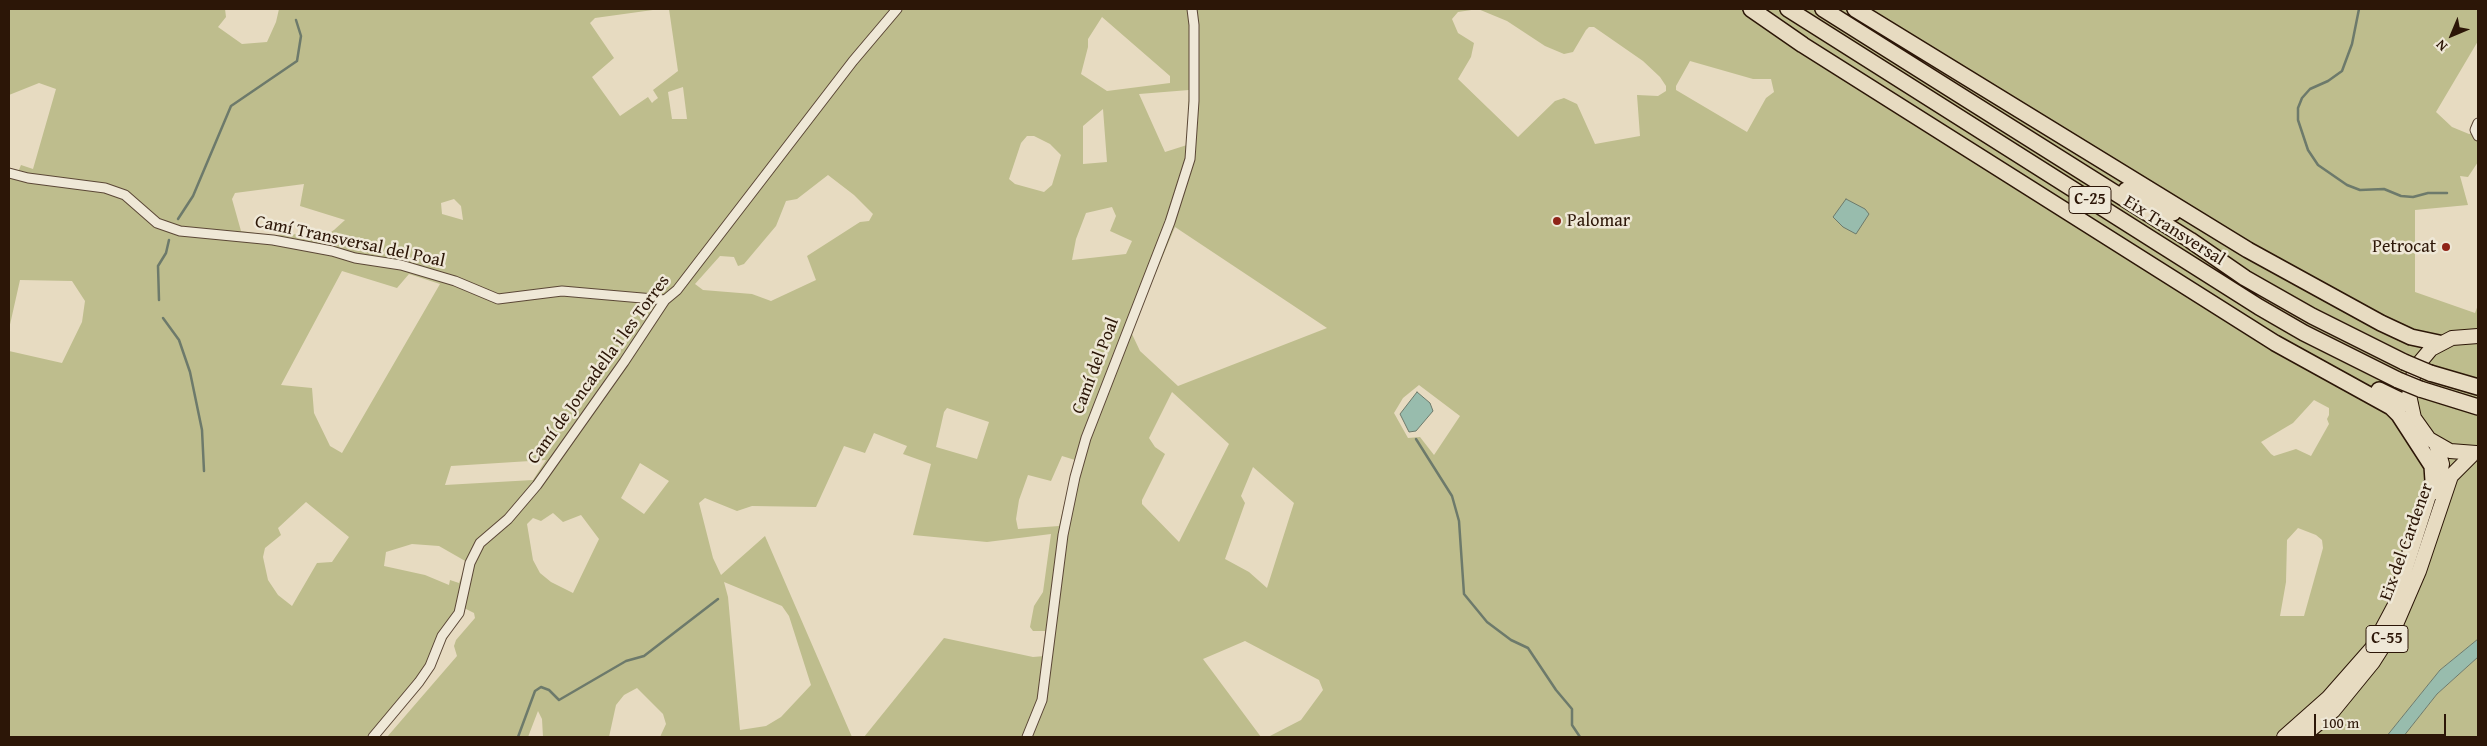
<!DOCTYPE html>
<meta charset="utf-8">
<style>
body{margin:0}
#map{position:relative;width:2487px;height:746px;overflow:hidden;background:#e7dbc1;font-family:"Gentium Book Plus",serif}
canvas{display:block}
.frame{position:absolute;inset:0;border:10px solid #2c1607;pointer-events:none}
.north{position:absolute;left:2427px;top:10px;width:50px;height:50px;-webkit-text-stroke:4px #efe8d7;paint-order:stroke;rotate:225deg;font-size:14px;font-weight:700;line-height:20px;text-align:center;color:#2c1607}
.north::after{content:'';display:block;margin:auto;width:18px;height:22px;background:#2c1607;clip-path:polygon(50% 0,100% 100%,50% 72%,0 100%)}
.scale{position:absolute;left:2314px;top:714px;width:132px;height:22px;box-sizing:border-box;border:2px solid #2c1607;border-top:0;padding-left:6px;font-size:15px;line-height:18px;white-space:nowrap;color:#2c1607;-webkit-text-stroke:4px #efe8d7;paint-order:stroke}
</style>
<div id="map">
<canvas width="2487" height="746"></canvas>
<div class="frame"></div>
<div class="north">N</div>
<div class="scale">100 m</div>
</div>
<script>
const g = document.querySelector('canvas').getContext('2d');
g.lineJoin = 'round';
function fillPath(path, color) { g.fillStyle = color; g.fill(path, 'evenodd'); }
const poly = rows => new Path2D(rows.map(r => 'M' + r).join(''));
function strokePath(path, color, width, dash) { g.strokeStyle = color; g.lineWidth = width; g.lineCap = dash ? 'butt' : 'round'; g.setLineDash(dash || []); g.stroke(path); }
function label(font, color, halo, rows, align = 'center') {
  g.font = font + ' "Gentium Book Plus",serif'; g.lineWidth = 5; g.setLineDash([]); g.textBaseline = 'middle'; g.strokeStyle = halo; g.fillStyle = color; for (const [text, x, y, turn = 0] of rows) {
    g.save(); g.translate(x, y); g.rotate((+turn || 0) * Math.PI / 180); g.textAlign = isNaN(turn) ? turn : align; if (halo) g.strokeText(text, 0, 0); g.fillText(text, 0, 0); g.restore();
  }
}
fillPath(poly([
 [9,9,225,9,226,17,218,27,242,44,267,42,276,22,279,9,660,9,595,18,590,23,614,58,592,77,620,116,648,97,652,103,654,101,658,98,653,90,678,71,669,9,2478,9,2478,41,2436,112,2452,127,2469,134,2478,133,2478,162,2468,177,2460,176,2468,205,2415,210,2415,292,2475,313,2478,305,2478,639,2440,670,2386,737,1268,737,1301,720,1323,690,1319,680,1245,641,1203,659,1261,737,864,737,944,638,1033,657,1045,656,1045,631,1033,631,1030,627,1034,606,1043,592,1051,534,987,542,913,535,931,464,903,454,907,446,874,433,865,453,844,446,816,507,752,506,737,511,705,498,699,503,713,558,721,575,765,536,852,737,660,737,666,724,663,714,637,688,624,695,616,705,609,737,543,737,542,719,538,711,528,737,387,737,457,656,454,646,456,640,475,618,474,613,464,608,437,656,428,677,378,737,9,737,9,351,62,363,82,322,85,301,72,281,20,280,9,329,9,169,18,172,21,165,33,169,56,89,39,83,9,95],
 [1478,9,1507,21,1545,46,1564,54,1573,52,1586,30,1589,27,1594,27,1643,61,1660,77,1666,86,1666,91,1658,96,1637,95,1640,136,1595,144,1577,104,1564,98,1555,101,1518,137,1458,79,1471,57,1474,43,1458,33,1452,19,1458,12],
 [1102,17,1170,76,1170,83,1107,91,1081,74,1088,47,1088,39],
 [1690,61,1753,79,1771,79,1774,92,1766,98,1747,132,1676,90,1676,86],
 [683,87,687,119,672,119,668,92],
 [1189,90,1187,145,1165,152,1139,94],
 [1103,109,1107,162,1083,164,1083,126],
 [1027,136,1034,136,1050,144,1061,155,1052,185,1044,192,1015,184,1009,179,1021,143],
 [828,175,854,195,873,214,869,221,860,222,807,256,816,280,771,301,752,294,703,290,695,284,720,256,734,257,738,266,744,264,776,226,786,201,797,199],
 [304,184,300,206,345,220,334,230,328,234,308,236,285,233,276,236,241,231,232,199,235,193],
 [454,199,461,206,463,220,442,214,441,203],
 [1112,207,1116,216,1110,231,1132,241,1126,254,1072,260,1076,239,1086,213],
 [1175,227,1327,328,1178,386,1140,351,1131,332],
 [342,271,397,288,409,274,440,284,342,453,330,446,314,413,312,388,281,385],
 [1419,385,1460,416,1434,455,1420,437,1408,438,1394,413,1403,398],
 [1172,392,1229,444,1179,542,1142,504,1142,500,1165,454,1155,447,1149,438],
 [2314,400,2329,408,2329,415,2327,419,2329,424,2311,456,2296,449,2274,456,2271,454,2261,442,2293,423],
 [947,408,989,422,977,459,936,447,944,412],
 [1062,456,1075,460,1059,526,1018,529,1016,519,1019,500,1028,475,1051,481],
 [546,460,533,480,445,485,451,466],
 [640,463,669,481,644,514,621,498],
 [1253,467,1294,503,1267,588,1249,572,1225,559,1245,503,1241,496],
 [306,502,349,537,332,562,317,563,292,606,278,595,268,580,263,557,265,548,281,535,278,528],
 [553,513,563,522,581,515,599,539,573,593,551,582,540,573,533,560,527,524,533,518,541,521],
 [2298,528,2316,535,2322,540,2323,548,2304,616,2280,616,2286,582,2287,540],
 [412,544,439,546,467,562,459,583,450,580,449,585,425,575,384,566,386,552],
 [724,582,782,606,789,616,811,685,781,717,766,726,740,730,728,597],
 [2478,657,2478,737,2403,737,2437,694]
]), '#bebd8d');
const water = poly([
 [1846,199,1865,209,1869,214,1856,234,1843,227,1833,217,1846,199],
 [1417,392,1430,403,1433,411,1416,431,1409,432,1400,414,1417,392],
 [2478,639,2478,657,2437,694,2403,737,2386,737,2440,670,2478,639]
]);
fillPath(water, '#98bcad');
strokePath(water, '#6d7a6b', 1);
strokePath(poly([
 [2359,9,2352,44,2342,71,2328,81,2310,89,2302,98,2298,108,2298,120,2308,150,2318,165,2347,185,2360,190,2384,189,2401,196,2413,197,2428,193,2447,193],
 [178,219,193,196,231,106,297,61,301,36,296,20],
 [159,300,158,266,166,253,169,240],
 [163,318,179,340,190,372,202,430,204,471],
 [1416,439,1452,496,1459,521,1464,594,1487,622,1511,640,1528,648,1556,690,1572,709,1572,725,1580,737],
 [518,737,535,691,541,687,549,690,559,700,626,661,644,656,718,599]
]), '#6d7a6b', 2.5);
const street = poly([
 [2478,123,2475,130,2478,136],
 [9,173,28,178,105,188,125,195,157,223,180,231,273,240,332,251,355,258,401,265,455,281,498,299,562,291,665,300],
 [373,737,419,682,430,666,442,636,459,613,470,563,480,543,508,519,537,485,624,362,665,300,677,290,853,61,897,9],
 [1027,737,1042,700,1063,535,1075,477,1086,438,1170,222,1190,159,1194,101,1194,25,1192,9]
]);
const primary = poly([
 [2436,444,2442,464,2436,492],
 [2476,453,2450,451,2429,439,2414,418,2409,395,2415,368,2431,349,2452,338,2478,336],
 [2284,737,2328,698,2372,648,2405,586],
 [2302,737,2333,711,2373,662,2394,629,2419,571,2451,476,2473,454]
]);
const highway = poly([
 [1751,9,1803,45,2275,343,2391,407,2399,415,2432,466,2433,481,2403,575,2402,595],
 [1788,9,2259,307,2304,333,2398,380],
 [1823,9,2190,240,2245,278,2312,316,2404,362],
 [1855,9,2248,250,2381,323,2411,337,2439,343],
 [2126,190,2173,213],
 [2430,373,2478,387],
 [2420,389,2478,407],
 [2379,390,2410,405]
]);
strokePath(street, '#5b4736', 11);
strokePath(primary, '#2c1607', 16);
strokePath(highway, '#2c1607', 18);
strokePath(street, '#efe8d7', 9);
strokePath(primary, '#e7dbc1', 14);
strokePath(highway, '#e7dbc1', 15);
const highwayBridge = poly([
 [2404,362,2430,373],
 [2398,380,2420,389]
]);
strokePath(highwayBridge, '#2c1607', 18, []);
strokePath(highwayBridge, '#e7dbc1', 15);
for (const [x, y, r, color] of [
 [1557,221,5,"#8f2418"],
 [2446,247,5,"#8f2418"]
]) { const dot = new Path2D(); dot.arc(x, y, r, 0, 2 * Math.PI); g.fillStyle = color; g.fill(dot); strokePath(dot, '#efe8d7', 2); }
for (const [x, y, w] of [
 [2090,200,42],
 [2387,639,42]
]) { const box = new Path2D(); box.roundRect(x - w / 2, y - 13.5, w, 27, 4); g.fillStyle = '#efe8d7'; g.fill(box); strokePath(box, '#2c1607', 1); }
label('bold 16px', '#2c1607', null, [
 ["C-25",2090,200],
 ["C-55",2387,639]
]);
label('18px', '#2c1607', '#efe8d7', [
 ["Palomar",1567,221],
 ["Petrocat",2436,247,"right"]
], 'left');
label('18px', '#2c1607', '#efe8d7', [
 ["Eix Transversal",2174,231,32],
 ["Camí Transversal del Poal",350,242,12],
 ["Camí del Poal",1096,366,-69],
 ["Camí de Joncadella i les Torres",599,370,-54],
 ["Eix del Cardener",2407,542,-70]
]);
</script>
